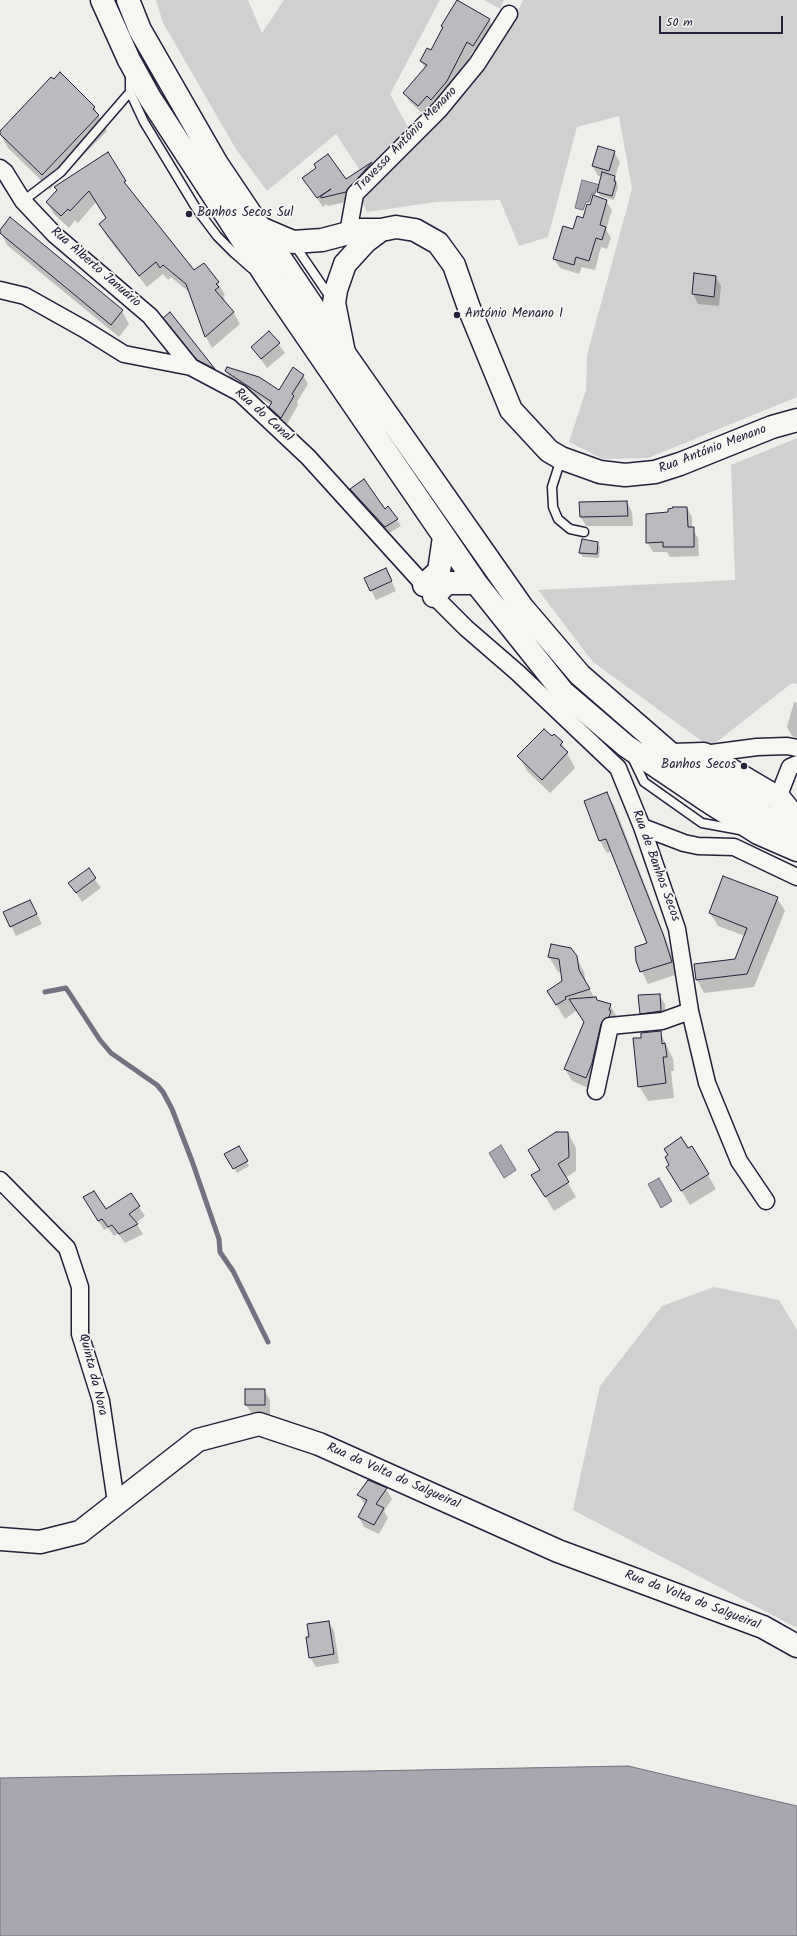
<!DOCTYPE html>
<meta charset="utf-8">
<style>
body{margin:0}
#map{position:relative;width:797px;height:1936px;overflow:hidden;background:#eeeeeb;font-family:Kalam,sans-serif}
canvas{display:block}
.scale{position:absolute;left:659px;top:16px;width:124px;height:18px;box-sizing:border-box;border:2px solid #22223b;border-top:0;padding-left:5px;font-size:12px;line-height:14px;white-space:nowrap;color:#22223b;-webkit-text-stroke:3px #f6f6f2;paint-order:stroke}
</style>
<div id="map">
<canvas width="797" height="1936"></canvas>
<div class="scale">50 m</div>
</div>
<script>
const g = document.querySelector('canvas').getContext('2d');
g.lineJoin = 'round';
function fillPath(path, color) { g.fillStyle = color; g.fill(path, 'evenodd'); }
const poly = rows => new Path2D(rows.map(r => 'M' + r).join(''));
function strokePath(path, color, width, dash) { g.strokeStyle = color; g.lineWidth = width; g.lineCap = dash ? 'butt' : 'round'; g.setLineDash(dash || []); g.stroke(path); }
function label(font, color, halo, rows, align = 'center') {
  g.font = font + ' Kalam,sans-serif'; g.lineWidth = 3.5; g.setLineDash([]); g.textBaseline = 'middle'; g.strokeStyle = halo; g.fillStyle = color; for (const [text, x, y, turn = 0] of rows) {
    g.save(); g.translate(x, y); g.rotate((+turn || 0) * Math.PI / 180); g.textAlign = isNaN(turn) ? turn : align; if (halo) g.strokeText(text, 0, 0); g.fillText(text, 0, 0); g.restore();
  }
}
fillPath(poly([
 [156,0,248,0,262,33,284,0,440,0,390,94,409,129,363,175,336,134,267,191,236,149,163,23],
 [484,0,504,0,500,9],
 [523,0,797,0,797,397,648,458,603,459,569,442,586,390,587,355,632,189,619,116,577,127,548,237,519,246,500,200,436,202,367,212,360,197,515,18],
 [797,438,797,684,792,683,710,747,593,662,538,590,735,580,731,465],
 [714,1287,779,1300,797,1330,797,1628,573,1510,600,1386,662,1306]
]), '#d0d0d1');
const water = poly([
 [582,180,600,185,599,189,596,189,595,194,592,193,589,202,586,202,583,210,575,208,582,180],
 [501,1145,516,1170,504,1178,489,1153,501,1145],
 [659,1178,672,1201,661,1208,648,1184,659,1178],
 [628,1766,797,1806,797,1936,0,1936,0,1778,628,1766]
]);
fillPath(water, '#a7a7af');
strokePath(water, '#727281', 1);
fillPath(poly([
 [458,0,489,20,494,29,479,55,473,51,452,91,437,109,432,105,424,115,410,102,404,93,425,68,421,61,431,52,443,28,442,26],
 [94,107,107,131,50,189,8,148,0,134],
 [614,152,620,162,615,177,618,187,614,200,600,196,598,192,602,176,598,176,593,166],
 [108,154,132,194,194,272,218,283,225,295,223,296,225,300,224,301,233,312,240,324,212,348,206,337,190,293,171,277,168,280,163,274,147,287,107,237,100,225,107,219,96,202,78,223,75,220,69,228,54,214,47,202,57,191,55,187],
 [372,164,376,172,351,201,328,206,326,204,323,207,303,178,346,181],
 [606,201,612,210,606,230,611,238,607,249,601,247,595,270,582,267,579,274,560,268,554,259,583,219,591,206],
 [0,231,122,311,129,324,119,337,7,245],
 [695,274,715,276,721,286,719,306,698,304,693,294],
 [165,318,212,366,194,357],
 [269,332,285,353,267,368,252,347],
 [197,361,213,369,213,367,219,377,204,369],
 [226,371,280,391,303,375,308,384,297,402,298,405,286,426,275,416,270,407,271,405,231,379],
 [351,490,385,510,388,507,401,526,389,533],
 [627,502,632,512,633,526,586,526,581,517],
 [687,508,692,517,692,528,698,538,699,556,670,557,667,552,653,552,647,542],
 [597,543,600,547,599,558,583,557,580,553],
 [386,569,396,591,376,600,365,579],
 [794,702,797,703,797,738,792,736,787,727],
 [554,735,562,743,575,768,550,793,527,771,519,756],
 [606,793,614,805,669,947,678,974,648,984,637,961,648,944,612,851,607,853,600,841],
 [88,870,101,888,82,902,70,884],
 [777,898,785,911,754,987,704,993,697,980,695,965,736,960,745,936,718,926,710,913],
 [35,911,42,924,16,936,11,926],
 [549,957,576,957,584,972,586,984,595,998,597,1001,610,1005,617,1017,593,1090,572,1081,565,1069,585,1023,577,1010,565,1019,548,991,564,982,562,973,558,972],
 [659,995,665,1004,666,1021,646,1023,641,1013],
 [660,1032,673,1059,674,1071,671,1071,674,1098,648,1101,639,1086,642,1038],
 [568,1133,576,1148,576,1171,565,1178,576,1197,554,1211,541,1190,541,1171],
 [239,1147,249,1166,237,1173,226,1154],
 [691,1147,716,1189,690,1205,676,1182,688,1149],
 [130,1194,145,1216,136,1223,143,1234,125,1243,118,1234,114,1236,108,1228,104,1230,90,1207,106,1211],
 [264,1390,270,1400,270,1415,252,1414,246,1405],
 [369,1481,386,1489,392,1499,384,1511,388,1518,379,1534,364,1527,359,1517,365,1505,359,1495],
 [329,1622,334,1631,339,1663,316,1667,310,1657,310,1638]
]), '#0003');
strokePath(poly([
 [45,992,66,988,100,1040,111,1053,157,1085,163,1092,172,1109,192,1161,219,1239,220,1252,233,1271,268,1342]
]), '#727281', 5);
const building = poly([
 [457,0,490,19,473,46,467,42,447,81,431,100,427,96,418,106,403,93,427,65,420,61,427,48,431,50,443,27,441,26,457,0],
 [60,72,95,107,93,109,99,115,42,175,0,134,0,131,51,77,54,79,60,72],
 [598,146,615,151,609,171,592,166,598,146],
 [108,152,126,181,124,182,194,270,204,263,219,282,216,284,219,287,215,290,234,312,205,337,186,284,163,265,160,268,156,262,139,276,99,224,106,218,89,191,70,211,68,209,61,216,46,202,57,190,54,187,108,152],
 [328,154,346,179,372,162,346,192,321,198,321,196,331,189,317,198,302,178,316,168,314,164,328,154],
 [602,172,615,176,614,181,616,182,612,196,597,192,602,172],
 [593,195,607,200,600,225,606,227,602,240,596,238,589,261,576,257,574,265,553,259,563,226,573,229,577,216,583,218,587,204,590,205,593,195],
 [10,217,123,310,111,325,0,233,0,230,10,217],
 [694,273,716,276,714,297,692,294,694,273],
 [170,312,215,369,197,360,163,318,170,312],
 [269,331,280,343,261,359,251,347,269,331],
 [227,367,259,377,279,390,293,367,304,375,292,394,294,396,281,418,269,407,272,402,225,371,227,367],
 [364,479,385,509,388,506,398,519,385,527,350,489,364,479],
 [627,501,628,516,580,517,579,502,627,501],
 [673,507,687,507,688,527,694,527,694,547,663,547,663,542,646,543,646,514,668,512,668,509,673,508,673,507],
 [582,539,598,542,597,554,579,553,582,539],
 [386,568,392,581,370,591,364,578,386,568],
 [544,729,552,736,554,734,563,742,560,745,568,752,542,780,517,756,544,729],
 [607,792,663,934,672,962,640,972,636,961,635,947,647,943,606,839,599,841,584,801,607,792],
 [89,868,96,878,76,893,68,883,89,868],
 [723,876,778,897,747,974,696,980,694,964,735,959,747,928,709,913,723,876],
 [30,900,37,914,10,927,3,912,30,900],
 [551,944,571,948,577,956,579,970,590,989,565,997,566,999,556,1005,547,991,562,981,559,959,548,957,551,944],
 [660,994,661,1011,640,1014,638,995,660,994],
 [596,997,597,1000,611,1004,609,1010,611,1011,609,1017,604,1019,601,1024,592,1063,586,1078,564,1069,584,1022,569,999,596,997],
 [661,1031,662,1044,665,1043,667,1057,663,1057,666,1083,638,1087,633,1038,641,1038,641,1033,661,1031],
 [556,1132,568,1132,569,1157,558,1164,569,1182,545,1197,531,1175,540,1170,528,1150,556,1132],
 [681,1137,688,1148,692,1146,709,1174,681,1191,666,1167,669,1165,665,1157,668,1155,664,1149,681,1137],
 [239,1146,248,1161,233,1169,224,1154,239,1146],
 [94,1191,106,1209,131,1193,140,1206,129,1214,138,1224,119,1234,112,1225,108,1227,102,1219,98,1221,83,1197,94,1191],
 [245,1389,265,1389,265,1405,245,1405,245,1389],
 [368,1480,387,1488,376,1504,384,1508,374,1525,358,1517,367,1500,357,1495,368,1480],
 [329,1621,334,1654,309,1658,306,1637,309,1637,307,1624,329,1621]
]);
fillPath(building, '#bbbbbf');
strokePath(building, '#22223b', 1);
const lane = poly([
 [130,75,130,92,144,122,196,208,217,236,234,253,251,268],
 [23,201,61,172,130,92],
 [294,244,330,297],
 [561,459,552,487,553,507,558,519,570,529,584,532],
 [632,757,644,782,702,823,740,830]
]);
const street = poly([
 [0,168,5,172,23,201,55,235,150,316,191,367],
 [348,233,355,194,440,109,477,64,509,14],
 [0,290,25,296,84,329,124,354,191,367,240,393,308,457,434,596,466,628,518,673,618,768,642,827,677,929,690,1011,707,1083,739,1161,766,1201],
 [704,754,757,747,787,746,797,748],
 [780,799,781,790,790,767,797,764],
 [642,827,684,843,698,846,734,847,797,877],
 [596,1091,610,1026,662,1021,690,1011],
 [0,1180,67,1248,80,1287,80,1334,101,1401,116,1502]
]);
const secondary = poly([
 [258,227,293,242,322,240,360,230,381,230,396,227,415,230,438,243,454,265,469,308,511,410,549,451,561,458,600,472,625,475,655,472,680,464,772,427,797,420],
 [344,353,334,303,336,290,345,264,365,242,381,230],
 [0,1539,40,1542,80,1532,198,1440,259,1424,319,1444,558,1551,763,1627,797,1646]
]);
const highway = poly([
 [102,0,129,60,150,98,271,284,476,583,563,692,626,746,706,800,758,833,797,850],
 [128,0,140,30,217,164,344,353,522,607,580,675,672,755,714,784,767,817,797,828],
 [424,585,439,571,444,537],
 [434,596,447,583,476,583],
 [672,755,704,754,780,799,797,820]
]);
strokePath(lane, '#22223b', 11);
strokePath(street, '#22223b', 19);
strokePath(secondary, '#22223b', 25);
strokePath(highway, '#22223b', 25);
strokePath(lane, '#f6f6f2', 8);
strokePath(street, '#f6f6f2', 16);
strokePath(secondary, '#f6f6f2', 22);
strokePath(highway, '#f6f6f2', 22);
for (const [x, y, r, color] of [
 [189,214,4,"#22223b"],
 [457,315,4,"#22223b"],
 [744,766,4,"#22223b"]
]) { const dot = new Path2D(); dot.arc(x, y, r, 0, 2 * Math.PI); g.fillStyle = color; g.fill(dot); strokePath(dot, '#f6f6f2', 1.5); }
label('13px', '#22223b', '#f6f6f2', [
 ["Travessa António Menano",407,140,-46],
 ["Rua Alberto Januário",95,268,41],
 ["Rua do Canal",263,416,42],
 ["Rua António Menano",713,450,-21],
 ["Rua de Banhos Secos",655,866,70],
 ["Quinta da Nora",92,1375,76],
 ["Rua da Volta do Salgueiral",393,1477,24],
 ["Rua da Volta do Salgueiral",692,1601,21]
]);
label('13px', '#22223b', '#f6f6f2', [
 ["Banhos Secos Sul",197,214],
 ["António Menano 1",465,315],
 ["Banhos Secos",736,766,"right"]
], 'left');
</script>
